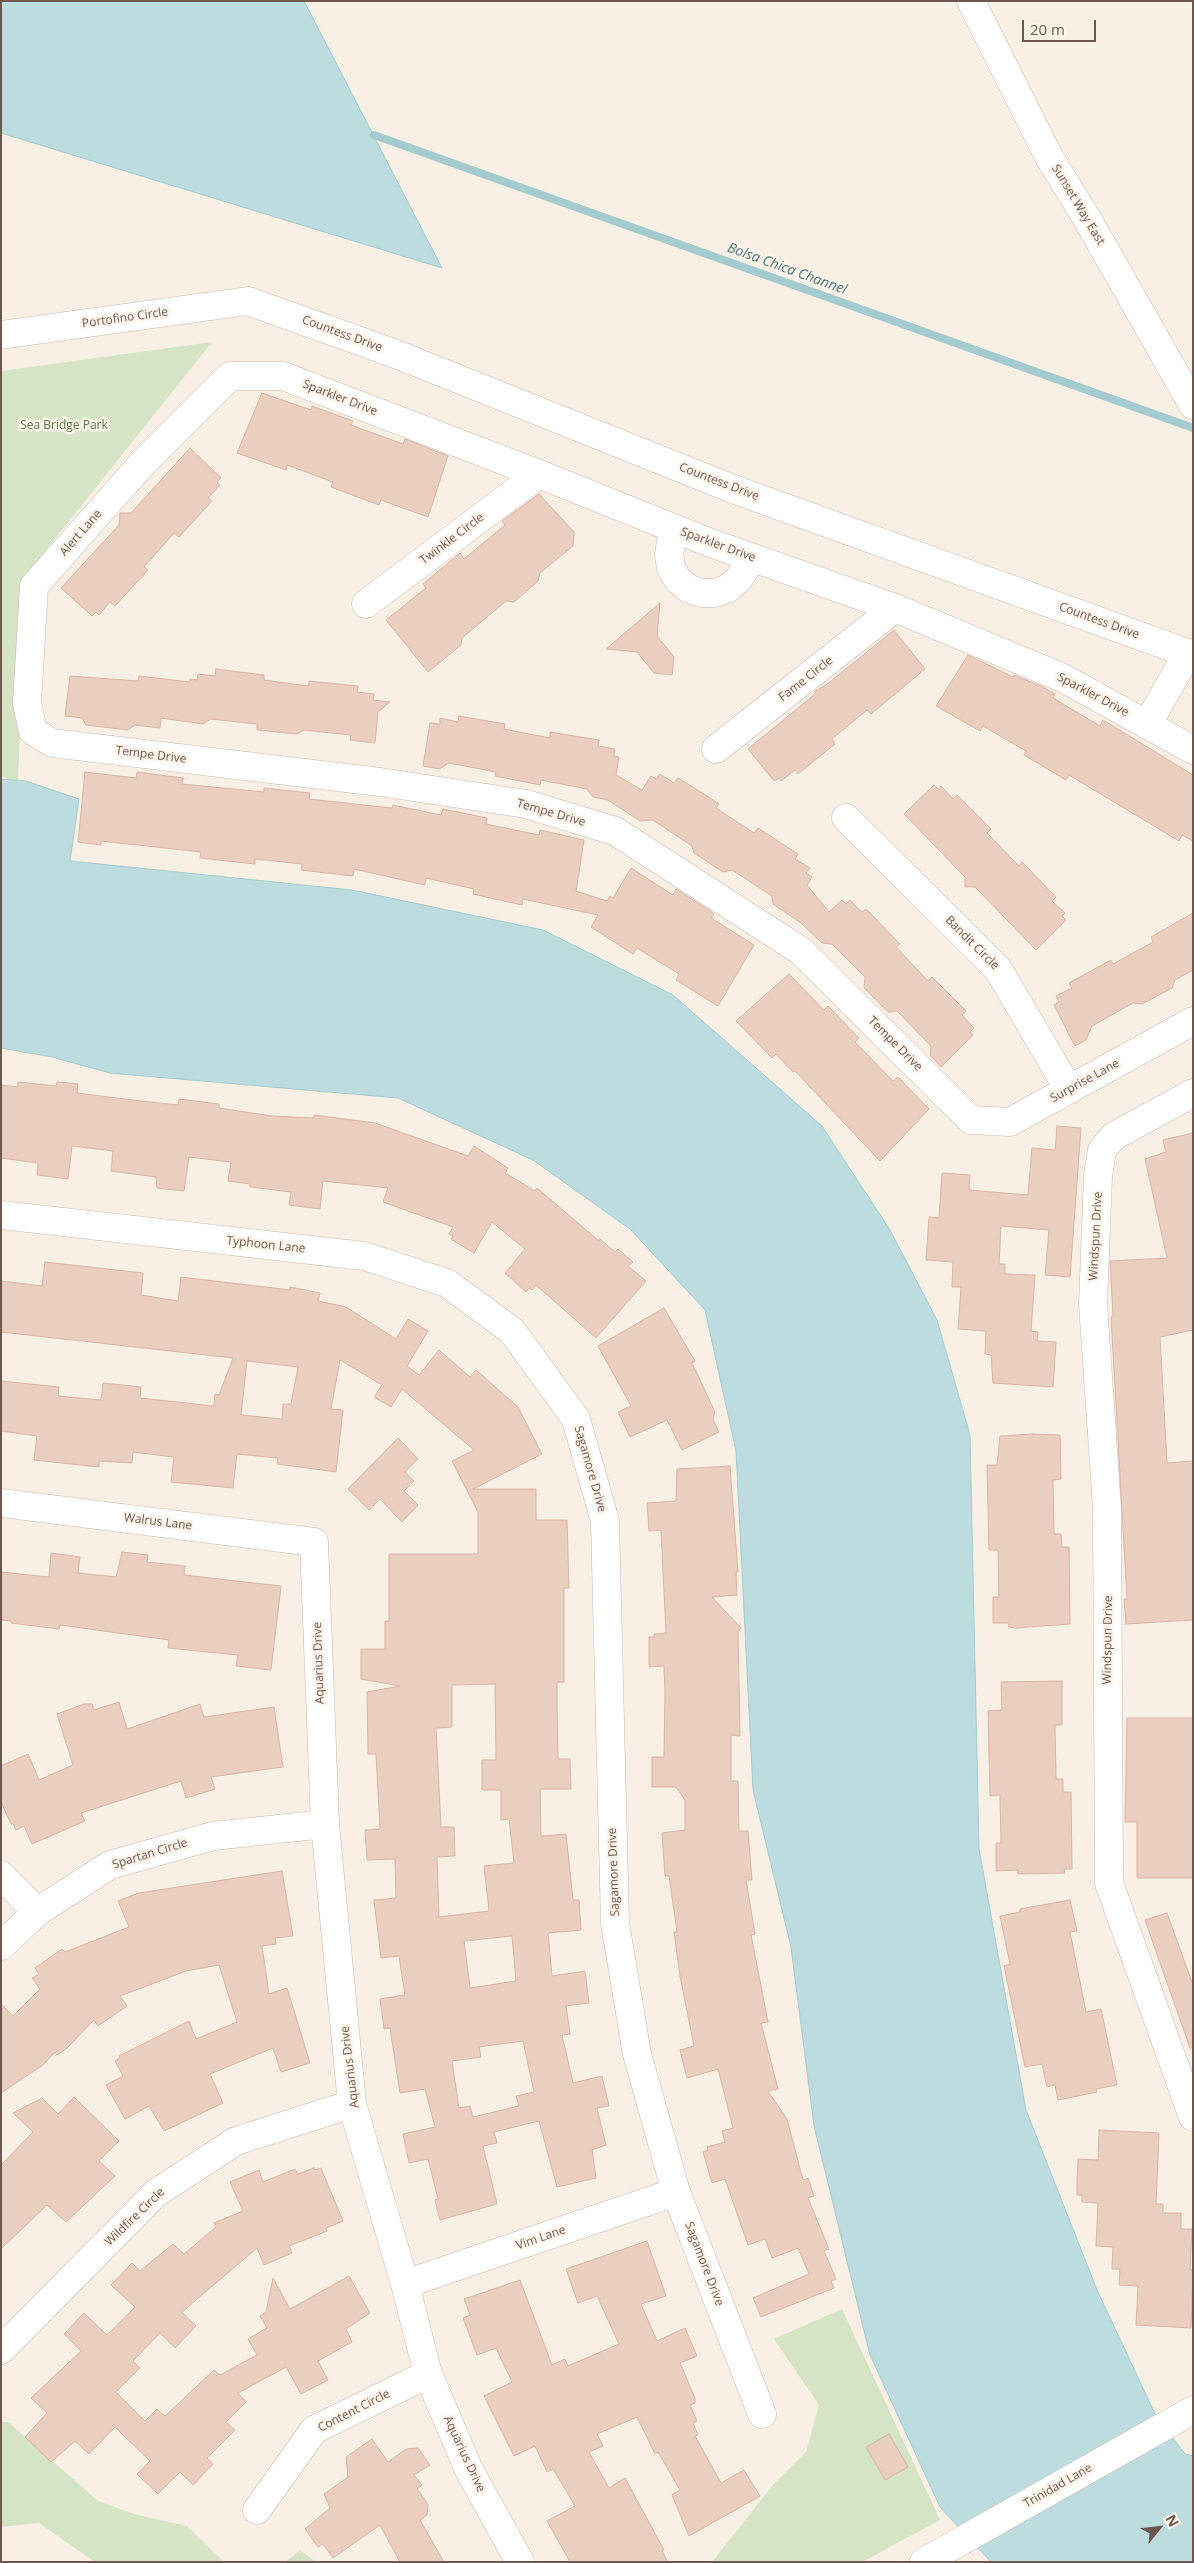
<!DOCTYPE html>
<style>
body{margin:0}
#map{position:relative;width:1194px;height:2563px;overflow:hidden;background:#f9f0e5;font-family:"Open Sans",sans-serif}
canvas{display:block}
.frame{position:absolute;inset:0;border:2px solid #6e574e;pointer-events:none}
.north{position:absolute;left:1134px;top:2503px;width:50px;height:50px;-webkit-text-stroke:4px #fcf4ea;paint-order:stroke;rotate:61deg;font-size:14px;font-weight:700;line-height:20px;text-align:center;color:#6e574e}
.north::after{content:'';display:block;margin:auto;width:18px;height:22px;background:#6e574e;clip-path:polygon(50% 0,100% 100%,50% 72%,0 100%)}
.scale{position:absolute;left:1022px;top:20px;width:74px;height:22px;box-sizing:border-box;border:2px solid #6e574e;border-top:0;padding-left:6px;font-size:15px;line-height:18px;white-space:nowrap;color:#6e574e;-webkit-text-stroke:4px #fcf4ea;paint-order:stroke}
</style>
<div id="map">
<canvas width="1194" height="2563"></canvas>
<div class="frame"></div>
<div class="north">N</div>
<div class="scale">20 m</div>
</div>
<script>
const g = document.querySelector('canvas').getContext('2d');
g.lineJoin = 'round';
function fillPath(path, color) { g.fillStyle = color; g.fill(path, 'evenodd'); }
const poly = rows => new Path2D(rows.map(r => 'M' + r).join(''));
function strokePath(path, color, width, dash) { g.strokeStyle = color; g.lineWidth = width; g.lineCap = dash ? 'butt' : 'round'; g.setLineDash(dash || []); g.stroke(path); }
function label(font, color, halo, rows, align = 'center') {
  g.font = font + ' "Open Sans",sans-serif'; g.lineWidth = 5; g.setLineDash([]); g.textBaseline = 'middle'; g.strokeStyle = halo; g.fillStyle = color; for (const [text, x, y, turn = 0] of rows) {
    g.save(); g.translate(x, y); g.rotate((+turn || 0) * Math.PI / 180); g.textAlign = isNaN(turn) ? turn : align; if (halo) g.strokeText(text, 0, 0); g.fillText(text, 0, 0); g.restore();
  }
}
fillPath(poly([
 [212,342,26,575,18,781,1,777,1,371],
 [842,2309,940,2520,862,2562,712,2562,773,2485,806,2452,819,2405,774,2339],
 [1,2422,8,2422,98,2501,137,2515,187,2526,224,2562,95,2562,39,2523,1,2527],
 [300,2550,316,2562,285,2562]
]), '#d4e4c5');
const water = poly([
 [1,1,304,1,442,268,1,133,1,1],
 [1,779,26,781,79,799,70,861,352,890,543,930,673,995,822,1126,890,1230,937,1320,970,1435,979,1849,1026,2110,1097,2290,1156,2416,1185,2454,1193,2456,1193,2562,991,2562,940,2507,870,2355,814,2126,791,1947,753,1790,736,1451,705,1310,630,1229,533,1160,398,1098,110,1073,52,1057,1,1048,1,779]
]);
fillPath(water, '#bcdcdf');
strokePath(water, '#a4cbcf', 1);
strokePath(poly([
 [374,135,1193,428]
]), '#a4cbcf', 8);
const building = poly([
 [262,393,311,410,312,406,353,421,351,425,403,444,405,439,448,456,428,517,381,500,379,505,331,487,333,482,287,465,286,470,237,453,262,393],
 [190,448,221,478,217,482,220,485,208,498,212,501,179,537,174,533,144,567,148,570,115,606,110,602,99,615,96,612,92,616,61,588,119,525,120,513,131,513,190,448],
 [539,494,574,532,573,546,540,573,538,581,514,602,506,601,462,638,461,645,428,672,386,620,426,588,423,584,460,553,464,559,505,525,502,521,539,494],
 [660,603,657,636,674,657,672,675,654,673,637,652,606,649,660,603],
 [894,630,925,669,871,714,867,710,832,739,835,744,798,774,795,770,781,781,779,778,774,781,748,749,815,694,815,691,826,685,894,630],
 [968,655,1013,677,1014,675,1041,686,1055,694,1053,698,1100,726,1103,720,1193,775,1193,841,1182,835,1179,841,1069,775,1066,780,1024,755,1026,751,983,726,980,731,936,706,968,655],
 [216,669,264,675,264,680,309,686,309,681,358,686,357,692,374,694,373,700,390,702,378,712,375,743,350,740,351,735,304,730,297,734,257,730,257,724,211,719,203,724,161,718,160,728,135,725,128,730,86,725,82,718,65,716,70,676,138,681,139,676,190,682,190,679,197,680,198,674,215,676,216,669],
 [459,716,505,724,504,729,550,738,550,732,599,740,598,746,615,749,614,756,619,757,616,775,642,790,651,776,656,779,660,774,674,783,678,778,704,794,719,804,716,808,754,833,758,828,798,854,795,859,810,868,806,873,812,877,807,885,829,912,842,900,846,904,850,900,862,912,866,909,900,944,896,947,928,981,932,977,966,1011,962,1015,974,1028,970,1032,973,1035,941,1067,930,1055,931,1046,897,1011,888,1012,864,988,865,977,832,944,822,943,801,923,773,904,772,896,732,870,723,872,694,853,692,846,653,820,640,821,608,800,593,797,587,789,541,780,540,785,495,776,496,772,449,763,439,769,423,766,430,723,440,724,440,718,458,722,459,716],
 [85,772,136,778,137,772,183,778,182,784,264,792,264,788,310,793,309,799,392,808,393,805,441,815,443,809,487,818,486,824,539,835,540,830,584,840,576,891,607,901,610,896,613,898,631,868,673,895,676,889,704,907,714,914,711,918,754,945,718,1006,676,980,679,974,637,948,633,954,591,927,598,915,523,899,522,905,473,894,474,889,426,878,425,885,354,869,353,876,301,870,302,864,255,859,255,864,200,858,201,852,101,841,101,845,78,842,85,772],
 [934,785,938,789,941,786,953,799,957,795,991,829,987,833,1019,866,1022,862,1056,897,1052,901,1065,913,1062,916,1066,920,1036,950,975,887,965,887,965,877,904,814,934,785],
 [1193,913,1193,970,1175,980,1172,988,1142,1004,1133,1003,1092,1026,1086,1040,1075,1046,1054,1005,1059,1002,1056,996,1072,988,1069,983,1111,960,1113,964,1153,942,1151,937,1193,913],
 [789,974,824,1010,828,1006,859,1038,855,1042,893,1081,898,1077,929,1109,880,1161,795,1071,793,1072,776,1054,772,1058,736,1021,789,974],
 [18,1082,56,1086,57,1082,78,1084,77,1093,133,1100,178,1105,179,1099,219,1104,219,1108,272,1116,314,1118,314,1115,375,1123,468,1156,474,1146,508,1168,505,1173,535,1191,537,1188,599,1241,600,1239,615,1252,618,1249,633,1262,628,1266,646,1281,596,1338,536,1285,532,1290,529,1288,526,1292,505,1273,525,1249,492,1222,474,1253,451,1239,453,1236,449,1234,453,1227,383,1202,388,1188,323,1181,320,1209,289,1205,291,1192,250,1187,250,1184,228,1181,231,1162,189,1157,184,1191,157,1188,156,1177,111,1171,113,1151,72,1146,68,1179,37,1175,38,1163,1,1158,1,1085,18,1087,18,1082],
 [1057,1126,1081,1128,1070,1277,1045,1275,1049,1230,1001,1226,999,1264,1005,1264,1005,1274,1035,1275,1031,1331,1038,1332,1037,1341,1056,1342,1053,1387,993,1383,991,1355,985,1354,986,1331,958,1329,961,1287,952,1287,953,1262,926,1260,929,1217,939,1218,942,1173,970,1175,969,1190,1028,1195,1032,1148,1055,1150,1057,1126],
 [1193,1133,1193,1330,1160,1337,1167,1463,1193,1461,1193,1620,1126,1624,1124,1599,1127,1599,1111,1317,1113,1316,1110,1261,1167,1258,1145,1159,1166,1152,1163,1140,1193,1133],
 [45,1262,143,1273,141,1295,178,1301,181,1277,290,1290,290,1287,320,1293,318,1301,346,1307,396,1339,408,1319,428,1331,407,1366,419,1375,439,1350,470,1377,476,1370,518,1407,542,1454,473,1489,536,1489,536,1520,567,1520,569,1588,564,1588,564,1682,557,1682,557,1708,558,1759,570,1759,571,1789,540,1789,541,1836,566,1834,573,1900,579,1900,581,1930,548,1933,552,1976,585,1971,589,2003,566,2006,570,2034,562,2035,573,2083,602,2076,609,2106,597,2108,606,2145,592,2150,596,2178,557,2187,539,2121,494,2132,497,2143,483,2146,497,2204,440,2220,435,2200,438,2199,428,2159,409,2163,403,2134,435,2127,425,2089,400,2093,390,2028,384,2029,380,1999,405,1995,399,1956,381,1958,374,1900,396,1898,395,1859,367,1860,365,1830,380,1829,376,1754,368,1754,367,1692,400,1686,361,1679,361,1649,385,1649,385,1621,389,1621,389,1554,478,1554,478,1512,452,1461,474,1450,402,1389,391,1407,374,1397,382,1385,340,1360,331,1409,343,1410,336,1472,277,1464,278,1458,237,1454,233,1488,171,1482,174,1457,133,1452,132,1463,99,1461,99,1467,34,1460,37,1436,1,1431,1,1381,59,1387,58,1396,101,1400,103,1383,141,1387,140,1398,214,1406,215,1394,219,1395,233,1358,1,1332,1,1281,42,1286,45,1262],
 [247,1361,298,1367,291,1404,283,1404,282,1419,241,1415,247,1361],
 [495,1684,496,1760,482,1760,482,1790,501,1790,501,1820,509,1819,514,1863,484,1866,489,1911,439,1917,437,1857,455,1856,454,1827,441,1827,436,1728,452,1727,452,1685,495,1684],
 [512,1936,516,1981,470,1988,464,1941,512,1936],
 [523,2041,534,2092,516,2096,519,2106,473,2117,470,2106,459,2108,452,2061,481,2057,479,2047,523,2041],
 [664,1308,695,1361,692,1363,715,1412,713,1419,719,1432,682,1450,667,1420,630,1437,618,1412,631,1406,598,1346,664,1308],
 [1033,1434,1060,1435,1061,1479,1053,1480,1054,1534,1061,1534,1062,1547,1069,1547,1070,1624,1016,1628,1009,1627,1008,1623,993,1623,993,1597,999,1597,998,1550,989,1550,987,1465,997,1465,1000,1436,1033,1434],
 [398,1438,418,1459,405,1472,414,1481,404,1491,418,1505,402,1522,380,1499,369,1510,348,1489,398,1438],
 [730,1466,738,1572,736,1572,737,1595,712,1597,741,1628,738,1632,740,1736,731,1735,731,1781,738,1781,739,1831,748,1831,752,1880,746,1880,755,1934,751,1935,768,2022,761,2023,778,2089,768,2091,787,2119,803,2180,808,2178,814,2196,808,2198,829,2249,824,2251,836,2279,831,2281,834,2288,761,2317,753,2298,809,2274,798,2248,772,2258,765,2239,748,2245,725,2179,712,2183,703,2152,708,2150,707,2147,725,2142,722,2131,733,2128,718,2069,687,2078,680,2050,694,2046,680,1976,674,1932,677,1932,669,1876,665,1876,662,1833,685,1830,685,1800,676,1787,652,1787,652,1757,664,1757,665,1692,664,1666,649,1667,649,1637,654,1637,654,1634,666,1633,661,1530,649,1531,647,1503,676,1501,677,1469,730,1466],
 [122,1552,148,1555,147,1562,185,1566,184,1575,281,1586,271,1670,236,1666,238,1655,168,1648,169,1640,60,1625,59,1629,11,1623,11,1621,1,1620,1,1572,49,1577,51,1553,80,1557,78,1573,116,1577,122,1552],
 [1062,1681,1062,1725,1055,1725,1056,1779,1063,1779,1063,1792,1071,1792,1072,1869,1064,1869,1065,1873,1018,1874,1018,1870,996,1871,996,1843,1001,1843,1000,1795,990,1796,988,1711,1002,1710,1001,1682,1062,1681],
 [119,1702,127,1729,200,1704,204,1717,274,1707,283,1767,211,1777,215,1789,186,1798,181,1781,81,1813,85,1821,32,1844,24,1826,16,1830,13,1823,11,1824,1,1802,1,1766,28,1754,39,1780,73,1765,57,1714,84,1704,92,1704,94,1710,119,1702],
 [1127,1718,1193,1718,1193,1878,1137,1878,1137,1822,1125,1822,1127,1718],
 [282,1871,293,1936,275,1938,276,1944,262,1946,269,1994,287,1988,310,2063,281,2072,273,2048,210,2074,223,2103,164,2131,149,2106,125,2119,106,2085,123,2076,115,2061,120,2058,119,2056,189,2021,196,2039,237,2022,219,1965,186,1971,120,1996,127,2006,98,2026,94,2020,67,2048,57,2055,55,2052,43,2065,1,2093,1,2004,13,2016,40,1989,32,1978,39,1974,35,1968,62,1949,65,1952,129,1927,118,1901,139,1893,282,1871],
 [1070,1900,1077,1931,1070,1932,1086,2012,1101,2009,1117,2085,1096,2089,1097,2092,1058,2100,1055,2085,1047,2087,1042,2064,1025,2067,1004,1966,1010,1964,1000,1916,1020,1912,1020,1909,1070,1900],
 [1167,1913,1193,1985,1193,2048,1190,2048,1145,1920,1167,1913],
 [74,2097,119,2141,99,2161,115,2176,66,2222,47,2205,1,2249,1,2165,33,2132,13,2113,42,2098,58,2114,74,2097],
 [1099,2130,1159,2133,1156,2204,1163,2204,1163,2213,1181,2213,1181,2229,1192,2229,1190,2270,1193,2270,1191,2328,1136,2325,1138,2286,1119,2285,1120,2269,1112,2269,1113,2247,1096,2246,1098,2203,1082,2202,1082,2195,1077,2195,1077,2181,1078,2159,1098,2160,1099,2130],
 [314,2168,315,2170,321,2168,343,2221,326,2228,327,2231,289,2246,292,2253,264,2265,257,2248,182,2312,196,2326,175,2348,160,2333,133,2361,140,2368,116,2392,145,2421,157,2409,165,2416,214,2370,220,2375,257,2355,248,2339,267,2328,260,2316,266,2312,273,2278,290,2309,349,2276,370,2313,346,2329,352,2342,318,2361,328,2380,301,2394,286,2367,238,2393,246,2402,226,2422,235,2430,207,2458,213,2464,193,2485,180,2472,158,2494,137,2474,150,2461,115,2427,89,2454,75,2441,51,2462,25,2437,47,2413,31,2398,81,2351,64,2334,84,2313,107,2335,135,2307,111,2285,132,2263,140,2271,173,2244,184,2254,216,2227,214,2223,243,2211,230,2182,259,2170,263,2182,295,2169,298,2174,314,2168],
 [647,2241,666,2296,641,2304,657,2341,685,2328,697,2356,680,2363,695,2398,695,2403,690,2405,697,2421,693,2423,698,2435,695,2436,721,2483,744,2470,760,2496,689,2536,672,2495,680,2490,658,2452,655,2454,637,2417,597,2434,603,2446,589,2452,609,2488,625,2478,664,2550,662,2551,668,2562,570,2562,547,2521,575,2506,553,2469,547,2472,535,2446,514,2456,484,2396,512,2382,496,2348,477,2355,463,2318,470,2315,464,2299,520,2280,552,2365,565,2359,568,2366,619,2344,597,2296,578,2303,566,2269,647,2241],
 [889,2434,908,2467,885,2480,866,2447,889,2434],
 [372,2439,388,2462,406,2449,418,2448,430,2465,414,2475,422,2485,417,2489,428,2504,427,2515,420,2520,444,2562,400,2562,380,2525,333,2558,323,2544,318,2547,305,2529,330,2508,324,2494,348,2477,346,2457,372,2439]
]);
fillPath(building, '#eacec0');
strokePath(building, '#dab4a3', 1);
const minor = poly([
 [971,1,1049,157,1086,217,1193,405],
 [1,335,248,301,396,354,733,489,1193,655],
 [677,530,671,542,669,555,671,568,678,580,689,589,701,593,715,593,727,589,738,580,745,569,747,556],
 [366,604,539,474],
 [1147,725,1188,653],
 [716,749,895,608],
 [1193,750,1063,678,895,608,708,542,539,474,283,376,230,376,142,464,34,586,27,703,33,731,52,743,380,782,526,804,615,831,801,951,971,1120,1010,1122,1193,1021],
 [846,818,998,969,1069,1090],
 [1193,1093,1114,1136,1102,1150,1098,1176,1093,1304,1107,1508,1109,1883,1193,2117],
 [1,1215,364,1256,447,1283,512,1331,576,1419,605,1521,615,1923,637,2054,676,2192,762,2414],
 [1,1503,314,1542,325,1824,352,2104,405,2284,428,2374,469,2470,520,2562],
 [1,1875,37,1912],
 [1,1946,37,1912,110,1865,213,1836,325,1824],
 [405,2284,676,2192],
 [1,2350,156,2193,236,2141,352,2104],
 [257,2510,314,2430,428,2374],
 [924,2562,1193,2410]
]);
strokePath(minor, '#c8b7ad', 29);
strokePath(minor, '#fff', 28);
label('12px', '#6e574e', '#fcf4ea', [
 ["Sunset Way East",1078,205,59],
 ["Portofino Circle",125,318,-8],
 ["Countess Drive",342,334,20],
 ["Sparkler Drive",340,398,21],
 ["Countess Drive",719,482,21],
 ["Alert Lane",81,533,-49],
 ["Twinkle Circle",452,539,-37],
 ["Sparkler Drive",718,545,20],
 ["Countess Drive",1099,621,20],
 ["Fame Circle",806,679,-38],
 ["Sparkler Drive",1093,695,28],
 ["Tempe Drive",151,755,7],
 ["Tempe Drive",551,813,16],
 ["Bandit Circle",972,943,45],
 ["Tempe Drive",895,1044,45],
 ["Surprise Lane",1085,1081,-29],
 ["Windspun Drive",1096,1236,-87],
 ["Typhoon Lane",266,1245,6],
 ["Sagamore Drive",590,1469,74],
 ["Walrus Lane",158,1522,7],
 ["Windspun Drive",1108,1640,-89],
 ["Aquarius Drive",319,1663,-92],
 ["Spartan Circle",150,1854,-17],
 ["Sagamore Drive",614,1872,-92],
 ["Aquarius Drive",350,2067,-97],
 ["Wildfire Circle",135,2217,-44],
 ["Vim Lane",541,2238,-19],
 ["Sagamore Drive",704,2264,69],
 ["Content Circle",354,2411,-27],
 ["Aquarius Drive",464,2454,65],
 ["Trinidad Lane",1058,2486,-30]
]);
label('12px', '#5a784b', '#fcf4ea', [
 ["Sea Bridge Park",64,426]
]);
label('italic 14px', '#477377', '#fcf4ea', [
 ["Bolsa Chica Channel",787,269,20]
]);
</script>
